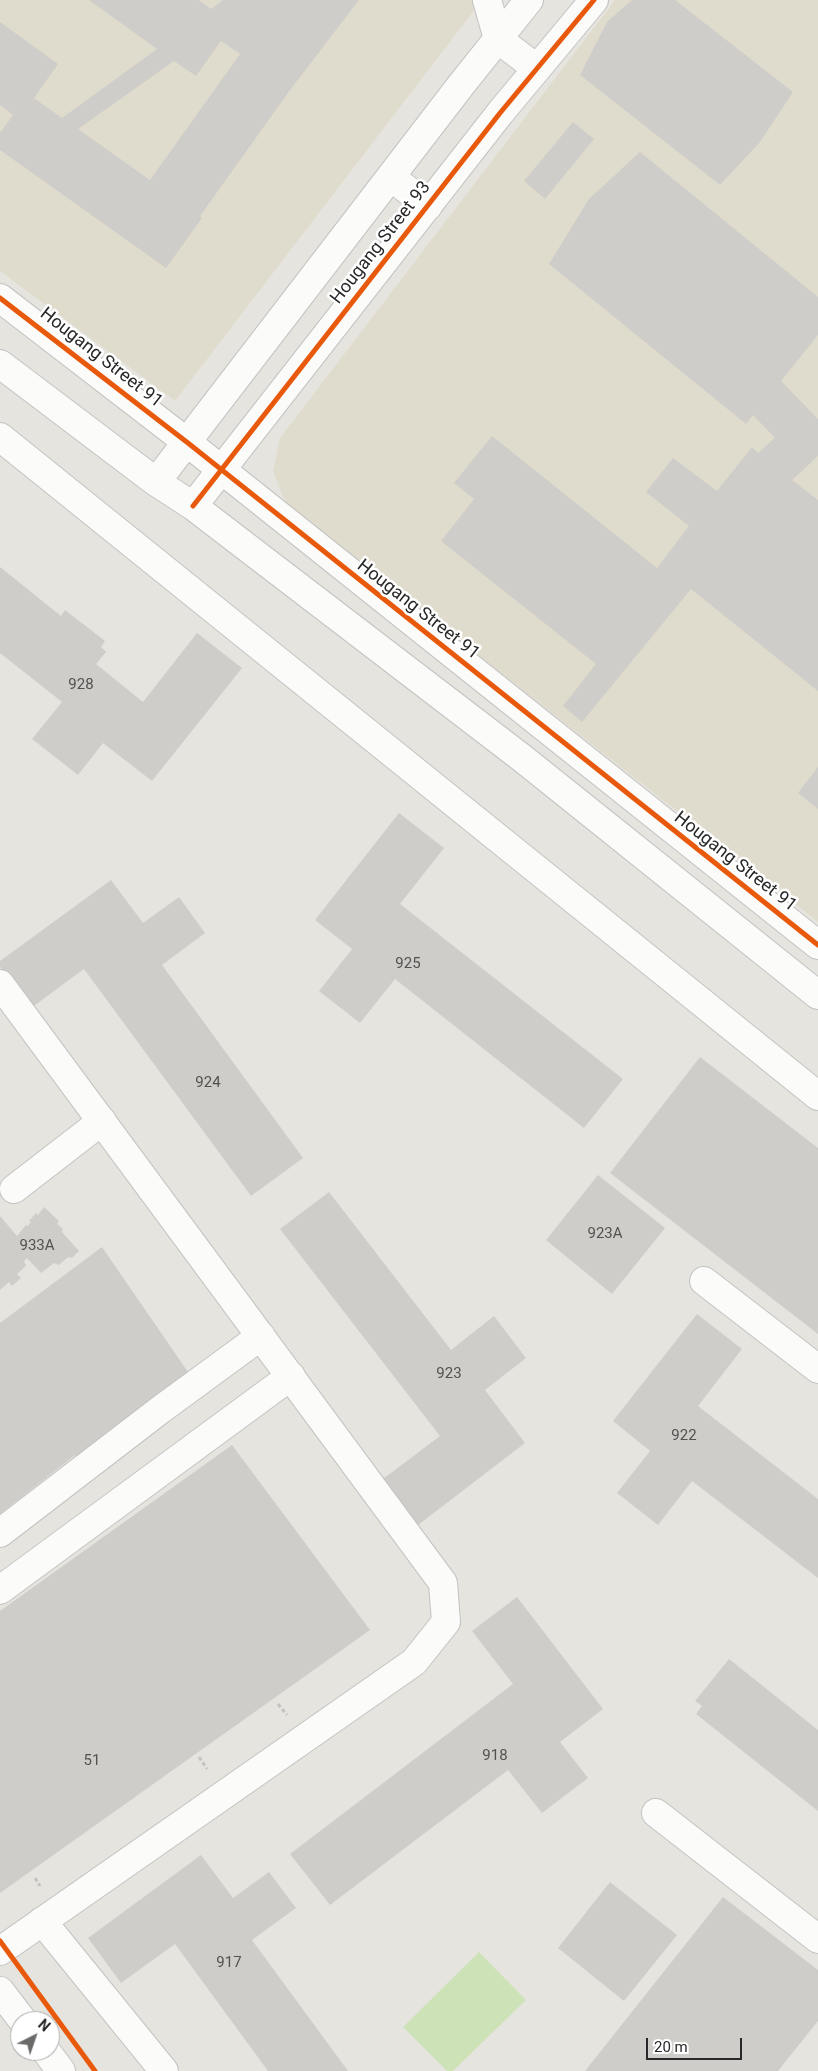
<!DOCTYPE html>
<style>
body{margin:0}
#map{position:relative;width:818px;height:2071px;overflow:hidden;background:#e6e4de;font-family:Roboto,sans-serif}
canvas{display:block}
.north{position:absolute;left:10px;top:2011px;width:50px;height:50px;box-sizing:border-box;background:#fff;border:1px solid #a9a9a9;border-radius:50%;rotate:41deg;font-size:14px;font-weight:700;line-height:20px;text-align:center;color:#282828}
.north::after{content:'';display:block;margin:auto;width:18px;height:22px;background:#6a6a68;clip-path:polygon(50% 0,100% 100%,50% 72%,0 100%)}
.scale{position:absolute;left:646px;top:2038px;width:96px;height:22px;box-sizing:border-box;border:2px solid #282828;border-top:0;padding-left:6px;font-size:15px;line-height:18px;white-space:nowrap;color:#282828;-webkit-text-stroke:4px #fff;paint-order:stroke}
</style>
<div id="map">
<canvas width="818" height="2071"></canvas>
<div class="north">N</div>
<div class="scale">20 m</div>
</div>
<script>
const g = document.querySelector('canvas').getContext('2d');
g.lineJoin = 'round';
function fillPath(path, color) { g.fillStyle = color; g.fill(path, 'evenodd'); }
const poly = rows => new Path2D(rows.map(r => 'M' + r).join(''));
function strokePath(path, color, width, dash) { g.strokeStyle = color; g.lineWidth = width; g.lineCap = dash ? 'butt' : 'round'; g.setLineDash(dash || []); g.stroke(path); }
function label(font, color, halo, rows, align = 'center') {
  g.font = font + ' Roboto,sans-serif'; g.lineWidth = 5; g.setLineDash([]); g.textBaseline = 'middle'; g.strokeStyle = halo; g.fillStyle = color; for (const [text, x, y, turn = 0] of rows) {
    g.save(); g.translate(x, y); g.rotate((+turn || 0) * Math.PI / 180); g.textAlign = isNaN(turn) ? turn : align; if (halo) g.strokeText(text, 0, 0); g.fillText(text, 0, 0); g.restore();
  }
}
fillPath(poly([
 [0,0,482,0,175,401,0,271],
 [615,0,818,0,818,922,286,504,273,471,280,438]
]), '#e0dccd');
fillPath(poly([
 [479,1952,526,2000,453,2071,447,2071,403,2027]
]), '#cee2b8');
fillPath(poly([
 [89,0,199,0,211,9,223,0,359,0,290,90,200,216,202,218,166,268,0,150,0,133,13,115,0,105,0,22,58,64,34,98,62,118,157,49],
 [221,41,240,54,150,180,78,129,174,61,196,76],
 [632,0,675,0,793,92,760,142,720,185,580,75,607,22],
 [573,122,594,139,545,199,524,181],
 [640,152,818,297,818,335,781,381,818,419,818,456,792,480,818,500,818,691,691,589,582,722,563,706,596,664,441,541,474,499,454,483,492,436,657,568,689,526,646,492,673,458,717,491,752,447,758,453,775,438,753,415,746,424,549,264,589,199],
 [0,567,61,616,65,610,105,641,101,647,106,652,96,664,143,702,197,633,242,668,152,781,103,743,78,775,32,739,62,702,0,653],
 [818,767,818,809,798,793],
 [399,813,444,848,400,904,623,1079,584,1128,395,979,360,1023,319,991,352,949,315,920],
 [111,880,143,923,179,897,205,933,162,965,303,1158,251,1196,84,969,31,1008,0,967,0,961],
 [700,1057,818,1148,818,1334,610,1173],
 [598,1175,665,1228,612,1294,546,1240],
 [329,1192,451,1350,494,1316,526,1358,485,1390,525,1443,418,1525,383,1479,440,1436,280,1229],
 [44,1207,59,1221,57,1224,63,1229,62,1232,79,1251,72,1258,68,1257,59,1265,54,1263,41,1273,27,1258,24,1261,26,1266,17,1274,21,1278,12,1286,9,1282,0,1290,0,1216,17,1236,26,1225,28,1226,31,1222,29,1221,36,1213,38,1215],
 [102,1247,188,1372,107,1433,111,1441,81,1464,75,1455,0,1514,0,1323],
 [697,1314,742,1349,698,1406,818,1499,818,1578,692,1481,658,1525,617,1493,650,1451,613,1421],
 [232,1445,370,1630,0,1893,0,1611],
 [517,1597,603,1709,560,1742,588,1778,542,1813,508,1770,330,1905,290,1854,513,1684,472,1631],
 [729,1659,818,1730,818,1811,696,1714,702,1706,695,1701],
 [201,1855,233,1898,269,1872,296,1908,252,1940,348,2071,268,2071,175,1944,121,1983,88,1938],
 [610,1882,677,1935,624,2001,558,1948],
 [723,1897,818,1970,818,2021,778,2071,585,2071]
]), '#cfcdc9');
const minor = poly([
 [487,0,498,39,536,68],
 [391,177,428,206],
 [0,298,188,443,818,945],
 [0,364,156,482,193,506,522,758,818,995],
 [0,437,818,1096],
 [156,482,461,85,529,0],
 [193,506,500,113,594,0],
 [0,984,443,1583,446,1622,414,1662,0,1951],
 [14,1189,102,1121],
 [704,1281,818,1369],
 [0,1533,160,1410,261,1336],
 [0,1590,291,1376],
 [656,1813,818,1939],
 [42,1921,164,2071],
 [0,1991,23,2021],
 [46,2051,61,2071]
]);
strokePath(minor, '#c4c3c3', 30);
strokePath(poly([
 [278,1704,287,1715],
 [199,1757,207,1769],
 [35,1878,40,1886]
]), '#c4c3c3', 3, [4, 2.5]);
strokePath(minor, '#fbfbfa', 28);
strokePath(poly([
 [0,298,188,443,818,945],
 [193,506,500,113,594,0],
 [0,1941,95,2071]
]), '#e8590c', 5);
label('15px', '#525251', null, [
 ["928",81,685],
 ["925",408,964],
 ["924",208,1083],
 ["923A",605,1234],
 ["933A",37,1246],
 ["923",449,1374],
 ["922",684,1436],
 ["918",495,1756],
 ["51",92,1761],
 ["917",229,1963]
]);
label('18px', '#282828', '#fff', [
 ["Hougang Street 93",381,243,-52],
 ["Hougang Street 91",101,358,38],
 ["Hougang Street 91",418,610,38],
 ["Hougang Street 91",735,862,38]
]);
</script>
